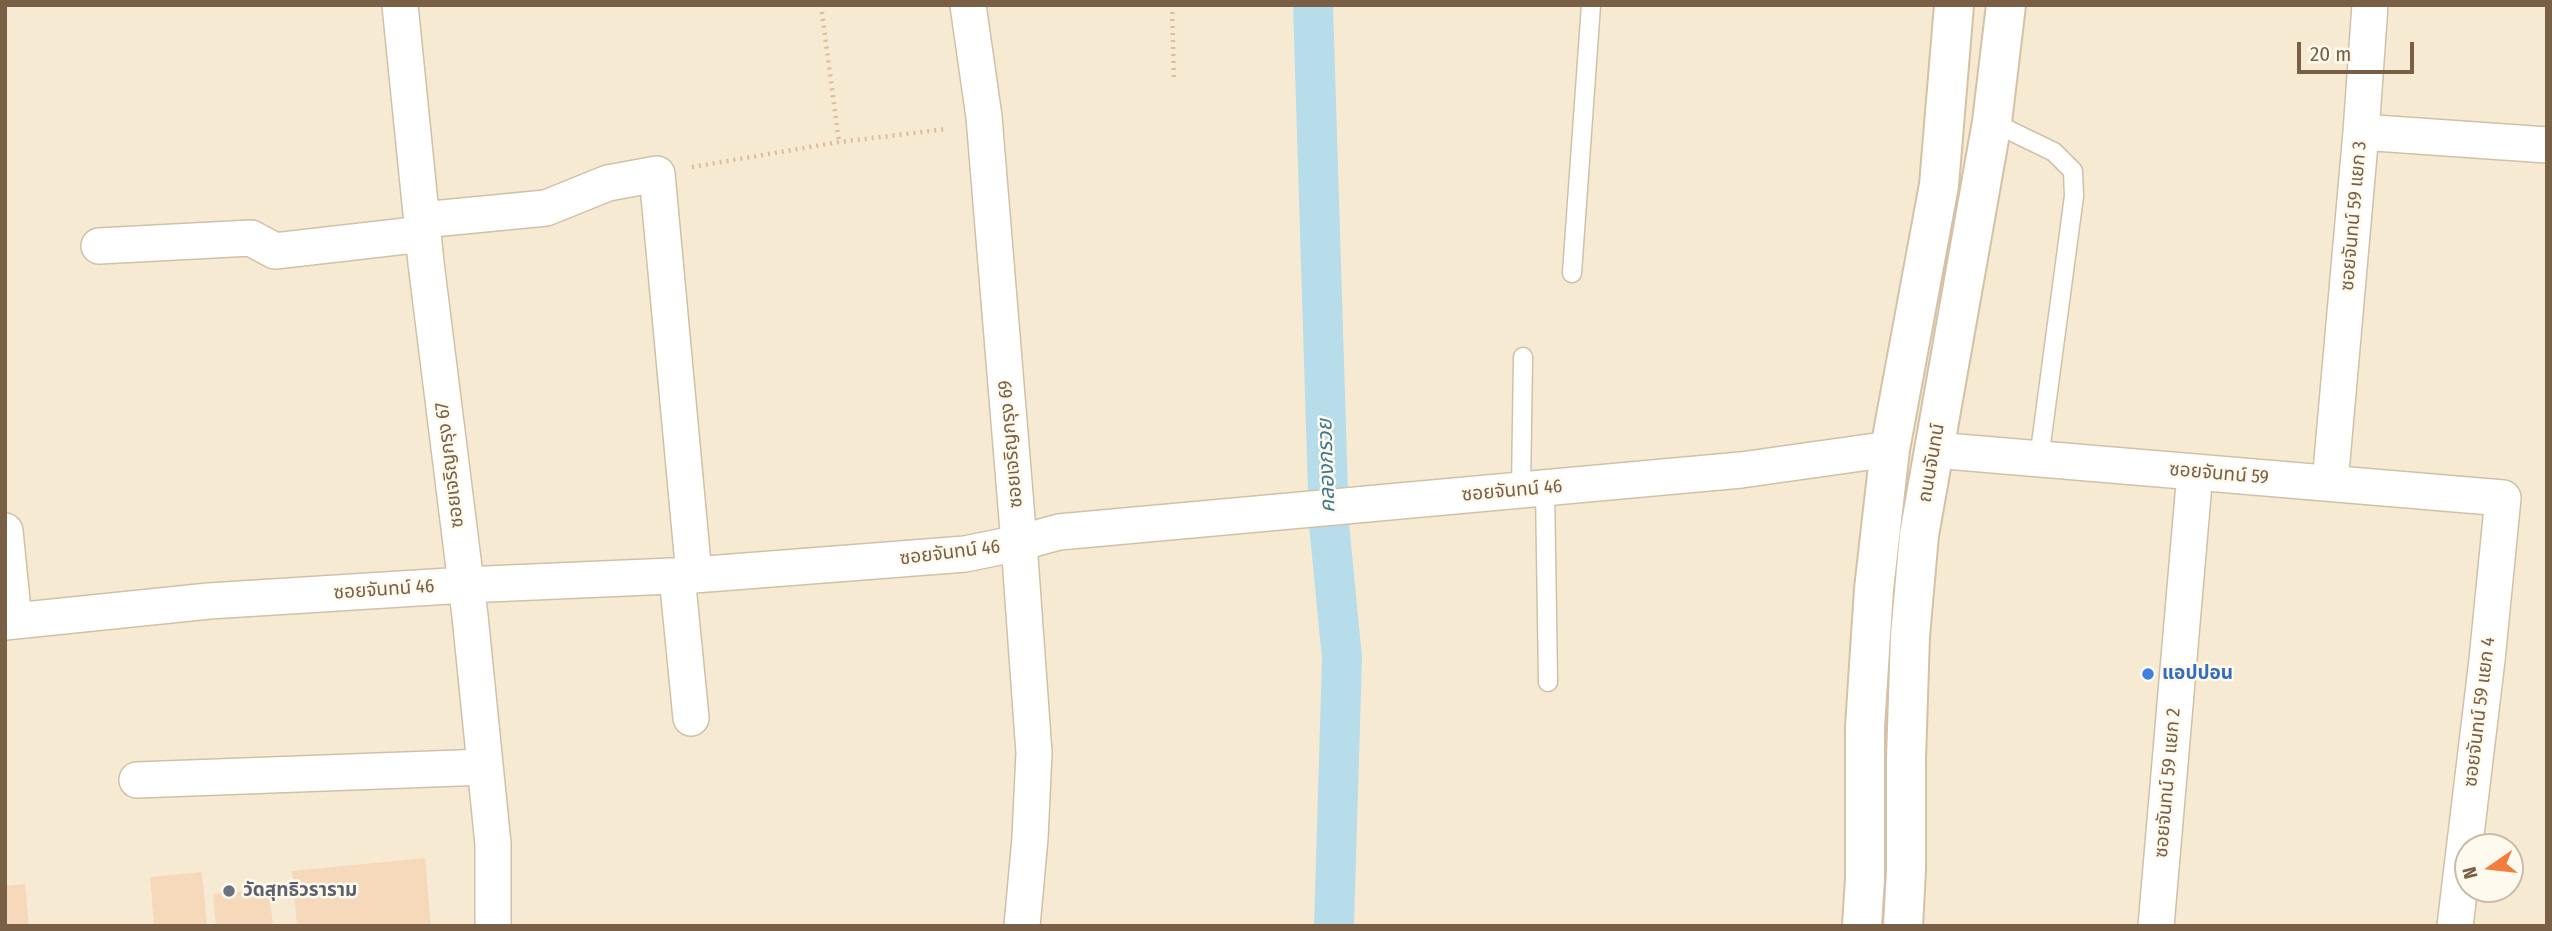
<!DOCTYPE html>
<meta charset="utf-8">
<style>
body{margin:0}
#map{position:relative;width:2552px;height:931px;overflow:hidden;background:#fef7e5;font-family:"Fira Sans Condensed",sans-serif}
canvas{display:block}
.frame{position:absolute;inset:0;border:7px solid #7a5f47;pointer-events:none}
.north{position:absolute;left:2454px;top:833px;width:70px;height:70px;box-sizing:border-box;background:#fffaed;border:2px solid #cabcab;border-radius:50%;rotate:256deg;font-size:19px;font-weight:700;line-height:28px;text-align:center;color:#7a5f47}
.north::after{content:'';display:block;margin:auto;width:24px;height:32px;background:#f37c3f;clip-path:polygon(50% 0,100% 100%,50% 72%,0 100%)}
.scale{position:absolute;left:2297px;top:42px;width:117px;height:32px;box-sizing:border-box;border:4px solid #7a5f47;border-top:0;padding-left:9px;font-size:21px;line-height:24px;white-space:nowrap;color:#7a5f47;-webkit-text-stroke:5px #fffaed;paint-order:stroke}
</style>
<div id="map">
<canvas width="2552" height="931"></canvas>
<div class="frame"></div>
<div class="north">N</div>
<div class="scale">20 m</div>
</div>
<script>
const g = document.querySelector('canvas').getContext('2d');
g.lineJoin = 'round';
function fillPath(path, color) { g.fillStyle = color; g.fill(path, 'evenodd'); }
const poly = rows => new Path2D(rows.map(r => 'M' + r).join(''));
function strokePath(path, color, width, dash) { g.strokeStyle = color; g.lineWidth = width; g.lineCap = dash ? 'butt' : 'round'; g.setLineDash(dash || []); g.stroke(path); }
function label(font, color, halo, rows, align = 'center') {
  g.font = font + ' "Fira Sans Condensed","Noto Sans Thai",sans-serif'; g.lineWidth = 5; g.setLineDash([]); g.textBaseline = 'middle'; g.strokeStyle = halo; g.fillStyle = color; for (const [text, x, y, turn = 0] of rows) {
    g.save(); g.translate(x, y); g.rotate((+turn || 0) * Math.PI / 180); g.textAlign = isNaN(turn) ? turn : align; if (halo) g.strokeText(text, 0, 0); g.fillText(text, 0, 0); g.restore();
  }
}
fillPath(poly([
 [5,5,2547,5,2547,926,5,926],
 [2468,847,2510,847,2510,889,2468,889]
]), '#f7ead2');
strokePath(poly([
 [1313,5,1329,524,1342,658,1334,926]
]), '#b7ddea', 40);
fillPath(poly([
 [425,858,431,926,297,926,292,871],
 [202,872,207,926,154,926,150,877],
 [25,884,29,926,5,926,5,886],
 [269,889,273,926,216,926,213,894]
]), '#f6d9ba');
const lane = poly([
 [1992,122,2054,152,2073,171,2074,196,2039,459],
 [1572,273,1591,5],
 [1545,488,1548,682],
 [1521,490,1523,357]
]);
const street = poly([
 [400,5,426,263,470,616,493,844,493,926],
 [968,5,984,117,1019,543,1034,753,1030,838,1022,926],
 [2361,132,2370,5],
 [422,220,546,208,608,183,657,174,694,575],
 [99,246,251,238,275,251,423,234],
 [1934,450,2503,498,2487,660,2455,926],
 [2330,483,2361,132,2547,145],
 [5,531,14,621],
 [677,576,691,718],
 [5,622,209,601,465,585,694,575,965,554,1019,543,1059,532,1741,470,1890,449],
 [137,780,485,767],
 [2156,926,2195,472]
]);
const secondary = poly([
 [1862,926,1865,878,1865,727,1874,589,1890,449,1939,185,1954,5],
 [1903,926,1906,870,1906,759,1910,636,1919,535,1992,122,2006,5]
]);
strokePath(lane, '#d1c0a9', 21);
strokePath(street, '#d1c0a9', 38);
strokePath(secondary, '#d5c1a7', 42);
strokePath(poly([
 [821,5,839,142],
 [1172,5,1174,79],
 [692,167,839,142,947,129]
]), '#dcbc9c', 4.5, [2, 5]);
strokePath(lane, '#fff', 18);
strokePath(street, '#fff', 35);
strokePath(secondary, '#fff', 38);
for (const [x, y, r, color] of [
 [2148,674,7,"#3f7fe0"],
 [229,891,7,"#6b7280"]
]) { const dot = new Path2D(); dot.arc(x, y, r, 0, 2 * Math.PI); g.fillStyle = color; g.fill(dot); strokePath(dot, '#fffaed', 2.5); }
label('19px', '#7a5f47', '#fffaed', [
 ["ซอยจันทน์ 59 แยก 3",2354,216,-85],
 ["ซอยเจริญกรุง 69",1011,444,-95],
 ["ถนนจันทน์",1932,463,-80],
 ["ซอยเจริญกรุง 67",450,465,-97],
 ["ซอยจันทน์ 59",2219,474,5],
 ["ซอยจันทน์ 46",1512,491,-5],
 ["ซอยจันทน์ 46",950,553,-7],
 ["ซอยจันทน์ 46",384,590,-4],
 ["ซอยจันทน์ 59 แยก 4",2480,712,-83],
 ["ซอยจันทน์ 59 แยก 2",2168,783,-85]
]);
label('bold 19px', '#366cbe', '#fffaed', [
 ["แอปปอน",2162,674]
], 'left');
label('bold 19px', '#5b616d', '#fffaed', [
 ["วัดสุทธิวราราม",243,891]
], 'left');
label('italic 21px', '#3e7990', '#fffaed', [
 ["คลองกรวย",1327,466,-92]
]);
</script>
